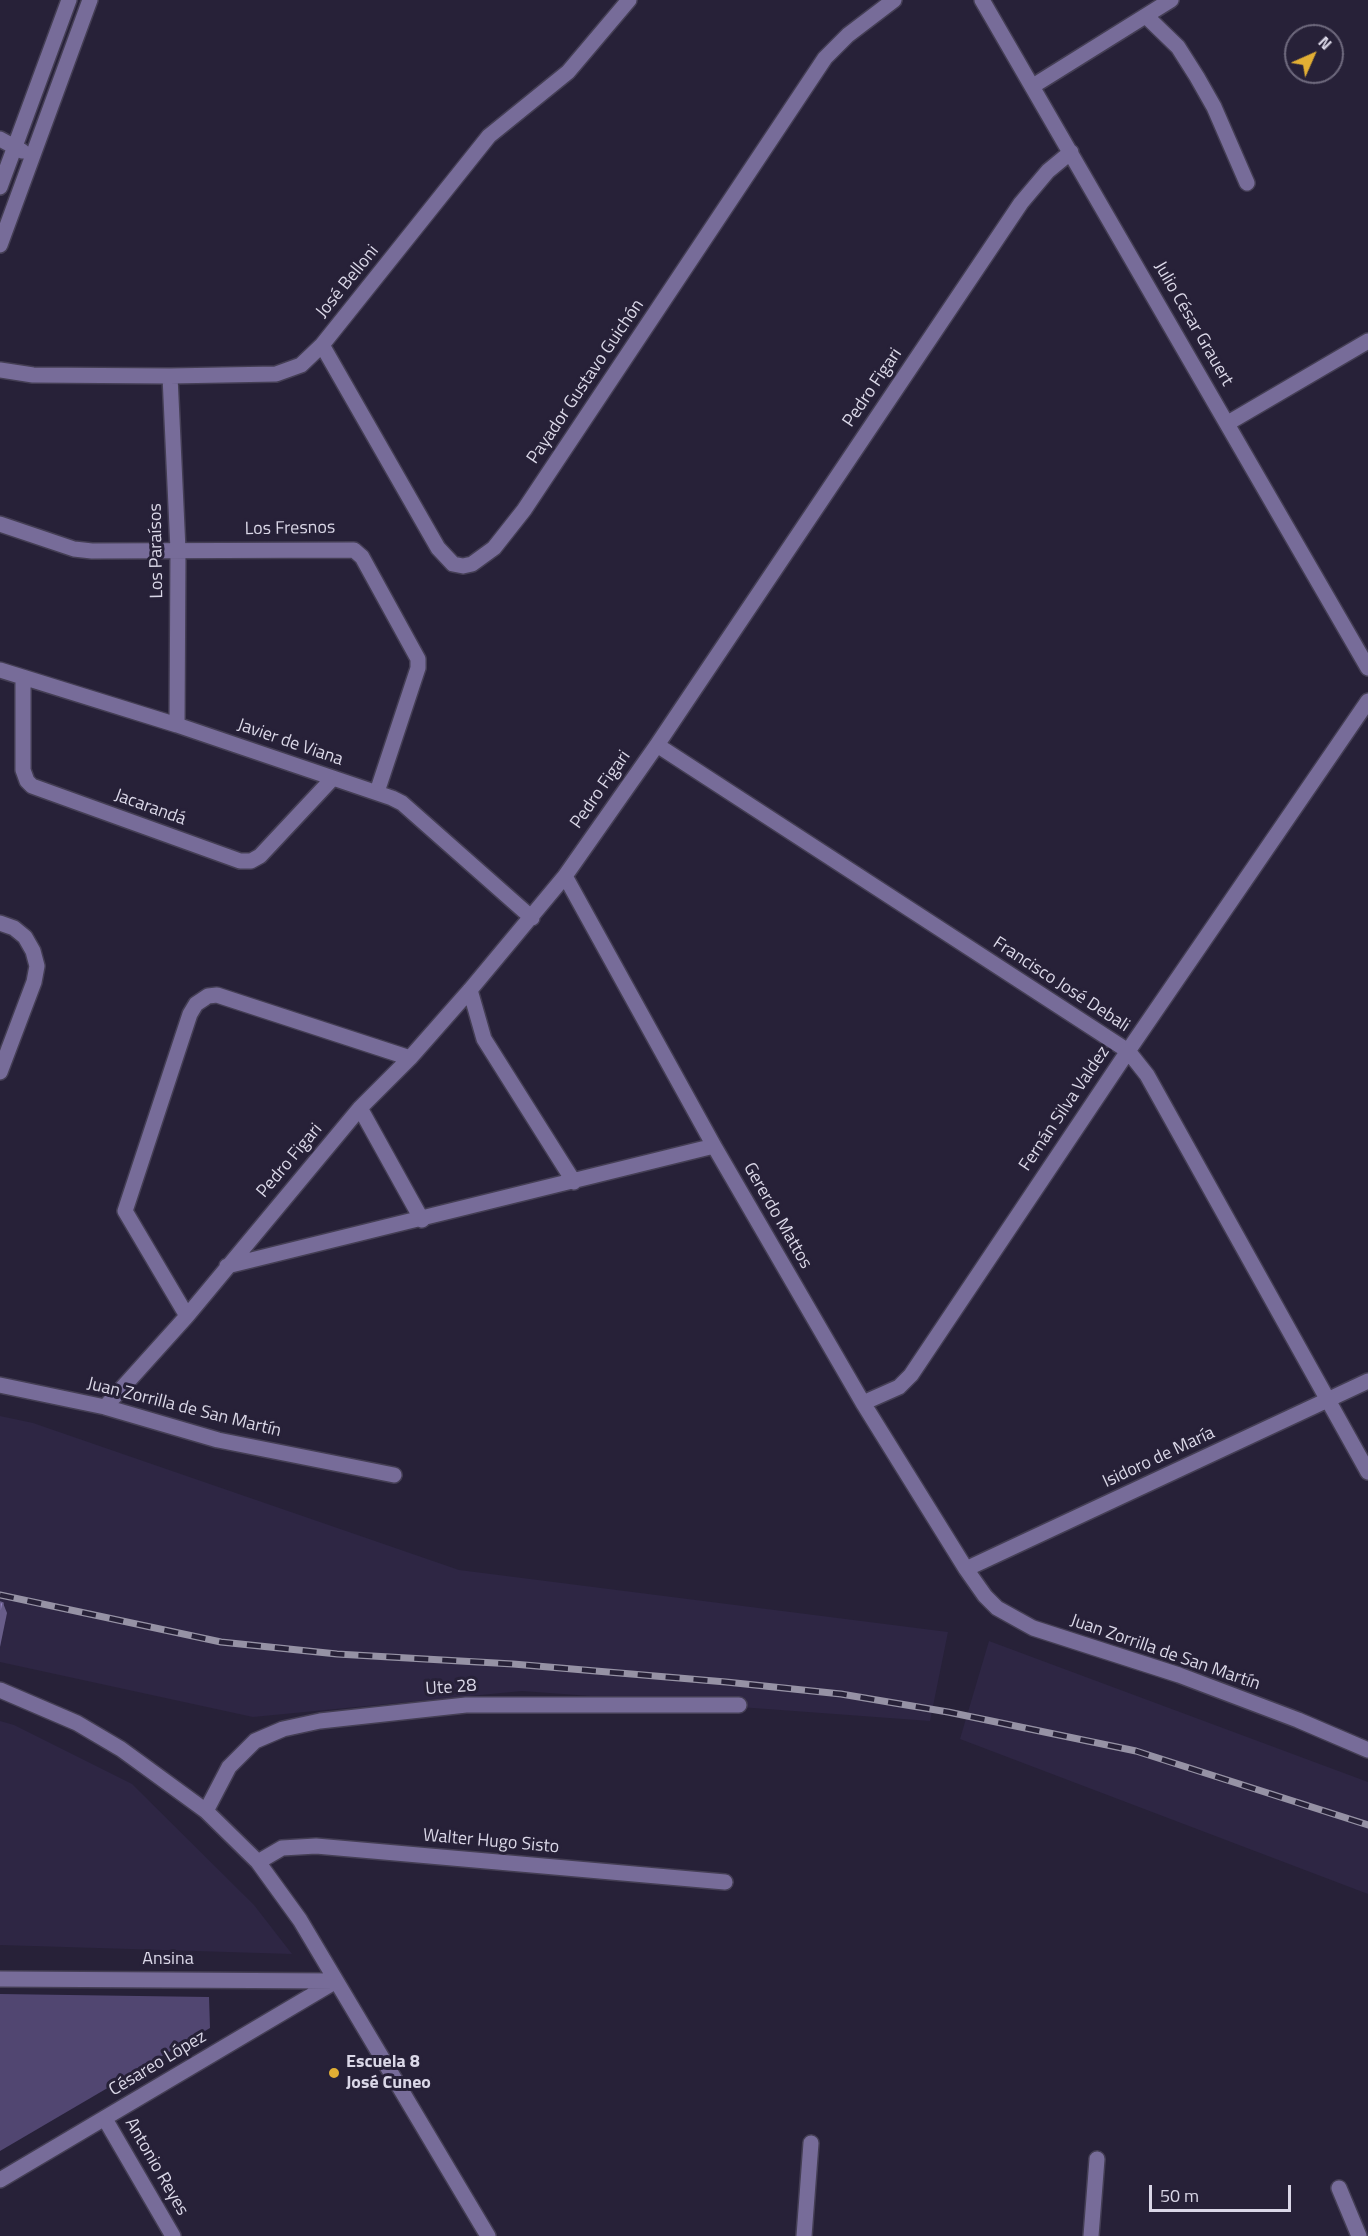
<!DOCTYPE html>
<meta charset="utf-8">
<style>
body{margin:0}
#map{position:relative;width:1368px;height:2236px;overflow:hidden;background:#272138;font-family:"Titillium Web",sans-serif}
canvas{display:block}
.north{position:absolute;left:1284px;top:24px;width:60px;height:60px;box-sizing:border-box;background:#272138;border:2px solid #6f6a7e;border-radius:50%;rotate:45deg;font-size:16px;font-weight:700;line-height:24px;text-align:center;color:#dad7e7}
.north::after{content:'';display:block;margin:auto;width:21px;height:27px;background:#e2af34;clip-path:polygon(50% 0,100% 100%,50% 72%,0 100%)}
.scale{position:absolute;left:1149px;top:2185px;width:142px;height:27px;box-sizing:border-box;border:3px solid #dad7e7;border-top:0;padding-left:8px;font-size:18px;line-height:21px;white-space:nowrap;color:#dad7e7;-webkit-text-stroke:4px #272138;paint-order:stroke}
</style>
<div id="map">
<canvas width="1368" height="2236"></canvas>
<div class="north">N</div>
<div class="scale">50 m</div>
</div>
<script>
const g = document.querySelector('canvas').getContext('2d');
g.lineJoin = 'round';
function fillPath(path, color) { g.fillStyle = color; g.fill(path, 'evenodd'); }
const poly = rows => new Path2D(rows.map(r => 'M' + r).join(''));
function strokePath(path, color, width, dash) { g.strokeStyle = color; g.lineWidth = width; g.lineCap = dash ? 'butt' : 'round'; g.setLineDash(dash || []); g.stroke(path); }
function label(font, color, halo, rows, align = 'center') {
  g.font = font + ' "Titillium Web",sans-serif'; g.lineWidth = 6; g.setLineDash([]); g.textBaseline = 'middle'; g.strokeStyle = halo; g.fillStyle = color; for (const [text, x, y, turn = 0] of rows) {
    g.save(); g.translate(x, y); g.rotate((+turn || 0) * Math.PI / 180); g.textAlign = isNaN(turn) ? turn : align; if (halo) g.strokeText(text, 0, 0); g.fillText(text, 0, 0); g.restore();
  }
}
fillPath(poly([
 [0,1416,33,1423,459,1570,948,1632,930,1721,522,1691,253,1717,0,1662],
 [989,1641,1368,1782,1368,1894,960,1739],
 [0,1721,14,1725,132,1784,254,1905,292,1954,0,1945]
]), '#2e2644');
fillPath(poly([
 [0,1994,209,1997,210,2028,0,2151]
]), '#514671');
const minor = poly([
 [982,0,1368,668],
 [1146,16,1178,47,1197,77,1214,107,1247,183],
 [1033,86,1171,0],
 [0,139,22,151],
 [0,187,69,0],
 [0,245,90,0],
 [322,345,438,548,453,564,463,566,472,564,494,548,524,510,825,58,848,35,894,0],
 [0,370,33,375,170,376,276,374,301,365,322,345,489,136,568,72,629,0],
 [170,376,178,550,177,725],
 [1228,423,1368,341],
 [0,524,74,549,92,551,354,550,362,557,418,659,418,668,377,792],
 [0,670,177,725,392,798,402,803,532,918],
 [23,678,23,770,27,781,32,786,240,861,251,861,260,856,333,778],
 [657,745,1128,1051,1147,1075,1368,1472],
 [565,876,714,1146,863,1403,966,1569,985,1596,997,1608,1033,1628,1179,1675,1298,1720,1368,1750],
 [0,923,14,928,25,937,33,951,37,966,34,982,0,1072],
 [470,990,484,1039,574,1182],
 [360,1108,422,1220],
 [227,1266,714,1146],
 [187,1316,125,1211,190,1014,196,1004,208,996,217,995,410,1058],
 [0,1385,105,1407,218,1440,394,1475],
 [863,1403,899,1387,911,1375,1128,1051,1368,701],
 [105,1407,187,1316,360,1108,410,1058,470,990,565,876,657,745,1021,203,1048,171,1071,152],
 [966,1569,1368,1381],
 [0,1690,77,1723,121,1749,206,1811,258,1862,300,1920,488,2236],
 [206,1811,229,1767,255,1741,283,1729,320,1721,466,1705,739,1705],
 [258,1862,282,1848,316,1846,725,1882],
 [0,1979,336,1981],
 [105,2119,173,2236],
 [0,2180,336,1981],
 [1339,2188,1359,2236],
 [804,2236,811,2143],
 [1091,2236,1097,2159]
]);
strokePath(minor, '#443e54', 18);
strokePath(minor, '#776c99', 15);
const rail = poly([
 [0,1595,221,1642,337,1654,513,1664,726,1682,841,1694,948,1712,1136,1751,1368,1825]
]);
strokePath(rail, '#9692a5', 7);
strokePath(rail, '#272138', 4.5, [14]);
fillPath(poly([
 [3,1603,7,1613,0,1647,0,1618]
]), '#685d89');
const building = poly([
 [0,1602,3,1603,0,1618,0,1602]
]);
fillPath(building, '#9485c4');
strokePath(building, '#685d89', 1.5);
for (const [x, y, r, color] of [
 [334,2073,6,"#e2af34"]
]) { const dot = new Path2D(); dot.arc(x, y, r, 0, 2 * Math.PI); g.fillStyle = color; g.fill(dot); strokePath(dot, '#272138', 2); }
label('18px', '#dad7e7', '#272138', [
 ["José Belloni",348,282,-51],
 ["Julio César Grauert",1193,324,60],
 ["Payador Gustavo Guichón",586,382,-56],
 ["Pedro Figari",873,388,-56],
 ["Los Fresnos",290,529,-1],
 ["Los Paraísos",157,551,-91],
 ["Javier de Viana",290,743,19],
 ["Pedro Figari",601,790,-55],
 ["Jacarandá",150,808,20],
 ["Francisco José Debali",1061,985,33],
 ["Fernán Silva Valdez",1065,1109,-56],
 ["Pedro Figari",290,1161,-50],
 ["Gererdo Mattos",777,1216,60],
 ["Juan Zorrilla de San Martín",184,1408,14],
 ["Isidoro de María",1159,1458,-25],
 ["Juan Zorrilla de San Martín",1165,1653,19],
 ["Ute 28",451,1688,-4],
 ["Walter Hugo Sisto",491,1842,5],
 ["Ansina",168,1960],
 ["Césareo López",158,2064,-31],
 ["Antonio Reyes",156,2167,60]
]);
label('bold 18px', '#dad7e7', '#272138', [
 ["Escuela 8",346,2063],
 ["José Cuneo",346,2084]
], 'left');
</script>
